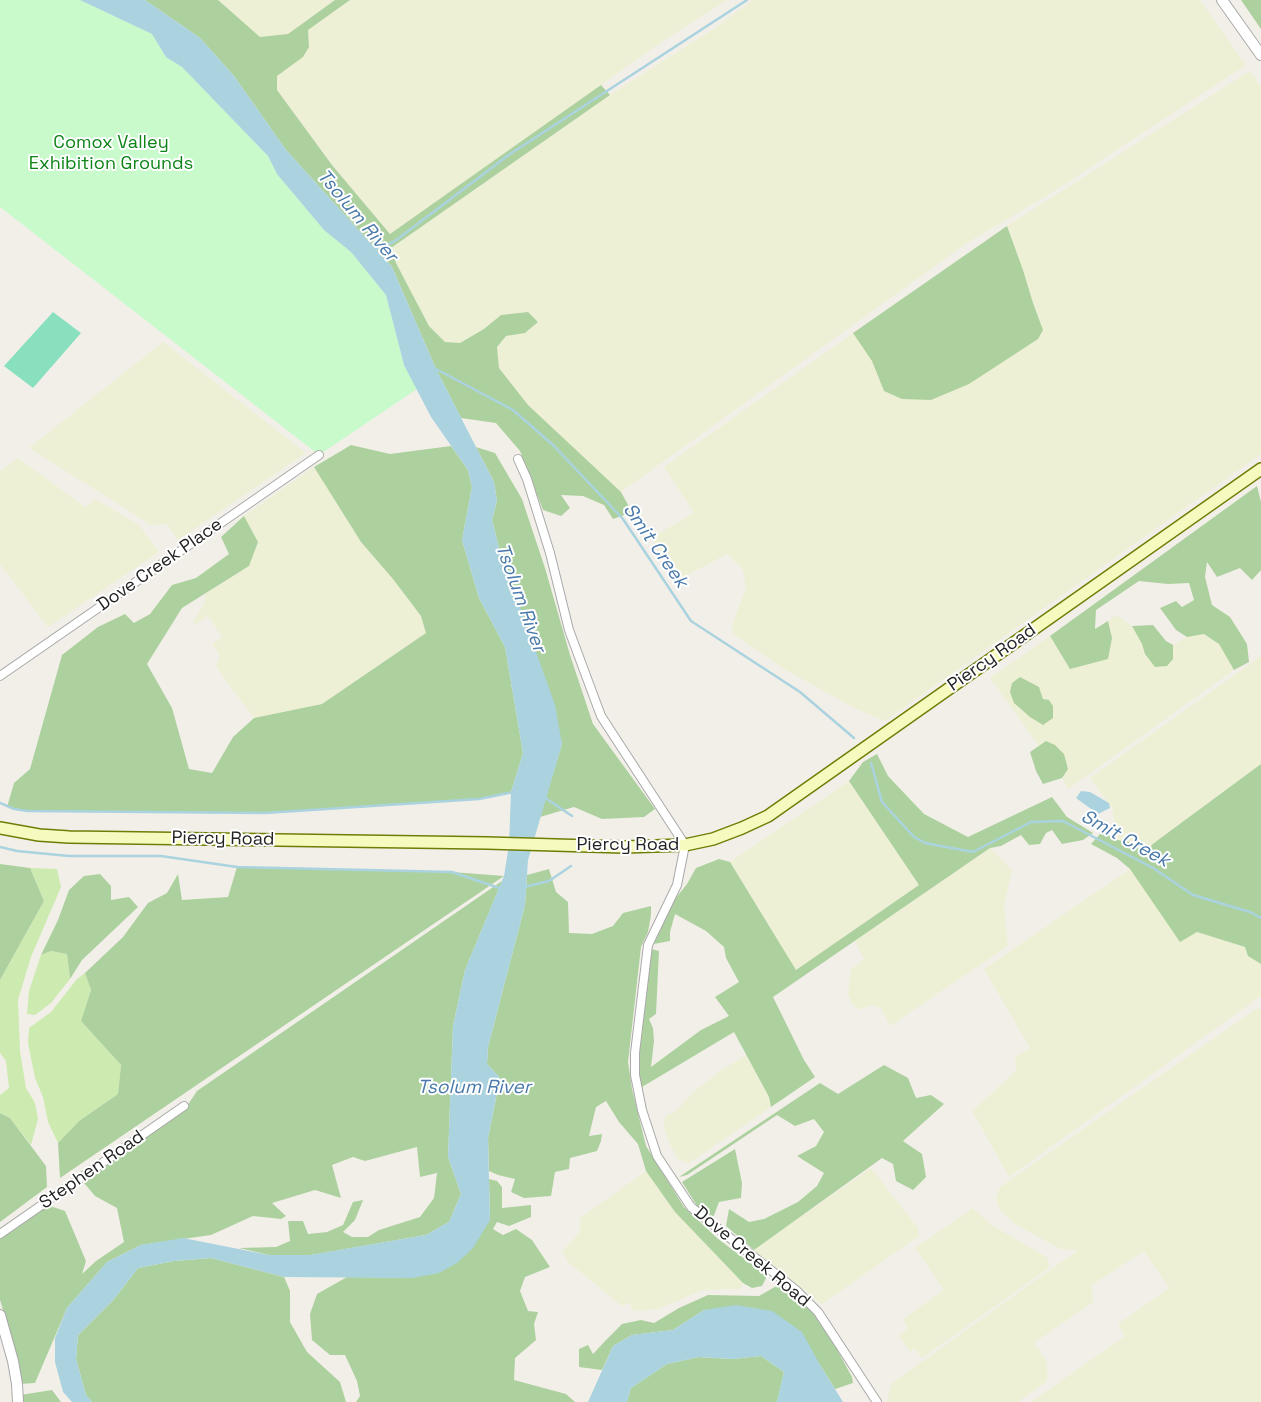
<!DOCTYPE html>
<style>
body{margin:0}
canvas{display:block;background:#f2efe9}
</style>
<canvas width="1261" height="1402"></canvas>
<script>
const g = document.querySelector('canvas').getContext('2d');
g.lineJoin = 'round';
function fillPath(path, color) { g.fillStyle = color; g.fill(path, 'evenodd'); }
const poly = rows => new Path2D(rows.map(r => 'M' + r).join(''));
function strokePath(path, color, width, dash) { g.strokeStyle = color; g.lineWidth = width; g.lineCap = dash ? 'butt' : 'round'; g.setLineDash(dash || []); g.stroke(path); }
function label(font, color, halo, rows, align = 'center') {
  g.font = font + ' "Space Grotesk",sans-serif'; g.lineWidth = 4; g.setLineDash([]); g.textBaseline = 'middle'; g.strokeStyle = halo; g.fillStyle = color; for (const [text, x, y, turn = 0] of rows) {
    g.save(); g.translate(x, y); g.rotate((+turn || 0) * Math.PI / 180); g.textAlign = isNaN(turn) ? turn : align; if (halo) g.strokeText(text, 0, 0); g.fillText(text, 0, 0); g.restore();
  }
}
fillPath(poly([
 [218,0,335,0,288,34,260,38],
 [350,0,727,0,663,41,390,234,332,164,277,90,277,76,303,57,309,47,308,30],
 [753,0,1200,0,1246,65,1053,192,967,243,621,492,528,405,499,368,497,347,506,336,525,333,538,322,528,312,501,315,484,329,460,343,445,342,429,326,396,263,391,248,616,91,715,28],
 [1250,71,1261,87,1261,454,885,721,856,709,784,669,733,634,732,625,746,588,743,570,727,554,682,578,675,572,651,538,694,513,664,467,853,333,872,361,884,391,1033,303,1023,270,1007,226],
 [163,342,306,453,178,540,167,524,151,525,29,448],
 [18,458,85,507,95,499,139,525,159,552,48,627,0,564,0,471],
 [314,467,361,542,393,579,421,616,426,633,322,704,254,718,216,667,220,656,212,644,222,637,208,616,193,626,194,620,204,604,205,594,249,566,258,542,244,516],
 [1117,615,1132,626,1142,644,1145,654,1173,659,1173,645,1187,637,1204,634,1219,644,1234,670,1068,789,1062,778,1068,768,1046,741,1039,746,990,678,1050,636,1070,669,1112,638,1108,621],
 [1020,677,1043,699,1010,692,1012,683],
 [1261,656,1261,764,1154,843,1142,853,1134,843,1118,840,1112,808,1090,778],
 [849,781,920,884,796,970,730,862],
 [990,848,1012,870,1004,906,1008,946,890,1026,881,1008,871,1005,859,1010,852,1004,848,994,851,969,864,959,855,941],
 [1130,869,1180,941,1197,932,1245,947,1248,956,1261,964,1261,996,1009,1177,972,1111,1016,1071,1015,1057,1030,1048,984,969],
 [1256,1009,1261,1009,1261,1402,1031,1402,1125,1336,1118,1324,1169,1288,1144,1251,1092,1285,1093,1302,1034,1343,1047,1362,1047,1381,1018,1402,887,1402,891,1384,1078,1250,1060,1249,1015,1224,1000,1210,996,1199,1000,1187],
 [746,1055,769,1097,771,1107,689,1163,678,1159,669,1143,663,1123,667,1115,672,1114,679,1108,691,1094,719,1072],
 [871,1168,918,1228,919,1236,822,1304,754,1250,766,1241],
 [646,1171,675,1212,743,1283,741,1289,703,1290,658,1309,634,1311,629,1303,622,1306,569,1263,562,1251,580,1232,580,1218],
 [973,1208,990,1224,1048,1258,1049,1268,922,1358,915,1348,910,1352,899,1336,908,1328,903,1319,944,1290,915,1248]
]), '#eef0d5');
fillPath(poly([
 [30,868,57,869,61,887,31,957,18,1000,20,1051,26,1088,35,1103,38,1119,31,1145,10,1118,0,1113,0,1095,9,1088,6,1061,0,1053,0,980,44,901],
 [51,951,67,954,70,979,51,1003,35,1015,27,1014,29,991,41,955],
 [85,973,91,990,81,1021,121,1065,118,1094,79,1121,58,1143,48,1122,43,1097,35,1078,28,1043,29,1028,51,1012,77,979]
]), '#cdebb0');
fillPath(poly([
 [145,0,218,0,260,37,288,34,335,0,350,0,308,30,309,47,303,57,277,76,277,90,332,165,390,234,601,85,610,95,391,248,396,263,429,326,445,342,460,343,484,329,501,315,528,312,538,322,525,333,506,336,497,347,499,368,528,405,621,492,632,512,613,519,604,505,583,496,561,495,570,508,561,516,543,510,520,451,496,423,461,418,436,369,392,267,286,150,234,76,200,38],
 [1241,0,1261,0,1261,29],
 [1007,226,1023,270,1033,303,1043,330,1038,339,969,384,931,400,902,399,884,391,872,361,853,333],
 [351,445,390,454,451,446,468,470,472,487,462,540,479,598,505,647,523,753,511,792,479,799,265,813,28,811,7,807,14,783,30,769,62,655,98,627,125,614,134,623,150,614,172,585,196,578,229,554,221,537,244,516,258,542,249,566,182,608,147,664,172,708,189,769,212,773,233,737,254,718,322,704,426,633,421,616,393,579,361,542,314,467],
 [476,447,495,453,522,499,545,568,570,655,593,724,655,809,644,817,602,819,574,807,540,817,562,744,499,548,492,520,497,500,494,482],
 [1257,486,1261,502,1261,570,1252,580,1240,568,1217,577,1207,562,1205,577,1212,605,1230,617,1247,644,1249,662,1234,670,1219,644,1204,634,1187,637,1176,630,1160,608,1176,601,1182,607,1194,600,1189,583,1168,584,1139,581,1096,610,1095,629,1108,621,1112,638,1108,659,1070,669,1050,636],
 [1153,625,1166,641,1173,645,1173,659,1167,666,1155,667,1145,654,1142,644,1132,626],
 [1020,677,1039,687,1043,699,1049,700,1053,706,1053,718,1043,725,1030,717,1014,703,1010,692,1012,683],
 [1046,741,1055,745,1064,754,1068,769,1062,778,1043,784,1036,771,1030,752],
 [877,754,888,776,924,814,968,837,1052,797,1067,817,1093,833,1083,840,1062,844,1052,830,1046,833,1040,844,1029,845,1021,835,1001,846,990,848,773,997,804,1060,815,1077,771,1107,769,1097,734,1032,642,1087,637,1072,639,1030,651,949,659,951,656,1014,649,1019,653,1028,654,1041,651,1067,701,1030,729,1016,715,997,739,982,726,958,724,947,706,931,675,914,670,932,670,941,654,944,671,904,687,884,696,868,719,859,730,862,796,970,919,885,849,781,863,762],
 [1261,764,1261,964,1248,956,1245,947,1197,932,1180,942,1130,869,1117,858,1091,844,1102,832,1118,840,1134,843,1143,853,1154,843],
 [0,864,30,868,44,901,0,980],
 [237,867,452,872,504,876,60,1178,58,1143,79,1121,118,1094,121,1065,81,1021,91,990,85,973,123,937,148,903,167,893,178,874,182,900,228,897],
 [549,869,556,892,568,902,569,933,592,934,613,926,623,913,651,906,651,915,648,932,641,947,628,1062,632,1089,646,1146,684,1207,717,1238,767,1276,762,1286,752,1288,743,1283,675,1212,646,1171,638,1144,619,1122,606,1101,596,1107,589,1136,602,1134,601,1141,597,1151,570,1158,569,1169,555,1172,551,1196,524,1198,511,1192,515,1179,498,1175,489,1171,488,1138,500,1078,487,1064,488,1047,525,905,527,875],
 [100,874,111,886,111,900,129,897,138,907,82,960,70,979,67,954,51,951,41,955,58,920,69,890,84,876],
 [502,881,465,970,453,1026,448,1157,461,1194,449,1222,426,1235,311,1255,269,1255,239,1248,276,1247,290,1241,288,1221,303,1221,308,1234,327,1232,343,1225,353,1202,363,1200,355,1220,343,1232,352,1237,368,1237,379,1230,420,1217,434,1198,437,1173,420,1177,417,1147,365,1161,353,1157,332,1165,341,1198,315,1190,272,1203,286,1216,281,1219,253,1216,211,1235,141,1245,107,1262,67,1308,35,1383,20,1384,8,1326,0,1300,0,1238,47,1205,65,1211,86,1261,82,1274,96,1261,124,1242,117,1208,95,1196,84,1183,187,1106,197,1091],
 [884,1065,908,1078,916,1098,931,1095,944,1104,903,1141,922,1154,926,1177,913,1190,896,1181,893,1164,882,1158,754,1250,726,1226,729,1209,749,1222,764,1219,798,1202,817,1186,824,1173,797,1156,816,1146,824,1132,814,1119,795,1126,777,1115,687,1175,679,1177,820,1083,838,1094],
 [0,1113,10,1118,46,1166,47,1187,0,1222],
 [735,1149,742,1183,741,1198,719,1202,713,1218,699,1209,682,1182],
 [489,1179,497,1181,502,1187,502,1208,531,1205,531,1217,509,1226,497,1222,493,1229,503,1235,516,1229,532,1240,550,1267,525,1277,520,1291,528,1311,538,1312,534,1324,536,1340,515,1358,514,1380,566,1394,575,1402,356,1402,360,1396,357,1381,345,1355,330,1355,312,1340,310,1314,317,1294,347,1277,412,1278,490,1220],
 [211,1258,284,1277,290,1291,290,1322,307,1352,340,1382,346,1402,92,1402,86,1395,76,1359,78,1335,114,1299,138,1268,174,1261],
 [780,1284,795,1292,821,1320,852,1377,853,1383,835,1389,820,1365,704,1310,673,1330,632,1335,613,1346,602,1370,579,1367,579,1349,588,1345,593,1354,606,1340,622,1324,641,1320,654,1323,679,1308,708,1295,759,1296],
 [761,1356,784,1372,777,1402,627,1402,631,1388,667,1364,699,1357,733,1359],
 [52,1390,61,1402,21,1402,20,1395]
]), '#add19e');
fillPath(poly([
 [0,0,80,0,152,34,166,57,182,67,268,156,277,174,324,230,351,252,386,295,404,365,417,389,319,455,0,207]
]), '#c8facc');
fillPath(poly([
 [53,312,81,333,33,388,4,366]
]), '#88e0be');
fillPath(poly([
 [80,0,145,0,200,38,234,76,286,150,392,267,436,369,494,482,497,500,492,520,499,548,555,705,562,744,528,860,525,905,488,1047,487,1064,500,1078,488,1138,490,1220,473,1248,457,1263,439,1273,412,1278,284,1277,211,1258,174,1261,138,1268,114,1299,78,1335,76,1359,86,1395,92,1402,72,1402,63,1392,55,1362,55,1338,67,1308,107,1262,141,1245,183,1238,269,1255,310,1255,426,1235,449,1222,461,1194,448,1157,453,1026,465,970,504,876,509,845,511,792,523,753,505,647,479,598,462,540,472,487,468,470,431,417,404,365,386,295,351,252,324,230,277,174,268,156,182,67,166,57,152,34],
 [1081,791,1090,792,1109,803,1110,808,1098,814,1076,798],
 [736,1305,772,1311,802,1332,820,1365,843,1402,777,1402,784,1372,761,1356,733,1359,699,1357,667,1364,631,1388,627,1402,588,1402,613,1346,632,1335,673,1330,704,1310]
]), '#aad3df');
strokePath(poly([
 [377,249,395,241,510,154,747,0],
 [436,369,513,410,553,445,623,519,691,621,800,692,854,738],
 [871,763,882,802,914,837,925,843,973,852,1031,822,1063,821,1153,868,1193,895,1250,912,1261,918],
 [544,797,572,816],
 [0,803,14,809,28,811,265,813,479,799,514,792],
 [0,847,17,851,69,856,161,856,237,867,452,872,502,889],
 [524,887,549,881,571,866]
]), '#aad3df', 2.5);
const minor = poly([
 [518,459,527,479,550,553,569,630,601,716,685,845,677,885,648,945,635,1053,635,1075,642,1110,657,1156,691,1207,797,1291,818,1312,877,1402],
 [0,676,319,455],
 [0,1234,184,1106]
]);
const tertiary = poly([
 [1222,0,1261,55],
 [0,1315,13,1361,17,1384,18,1402]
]);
const secondary = poly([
 [0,828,39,835,69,837,487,843,624,847,685,845,713,839,742,828,768,816,1261,469]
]);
strokePath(minor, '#a9a9a9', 10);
strokePath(tertiary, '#a9a9a9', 12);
strokePath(secondary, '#707d05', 14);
strokePath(minor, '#fff', 8);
strokePath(tertiary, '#fff', 10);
strokePath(secondary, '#f7fabf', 11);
label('18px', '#0c8416', '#fff', [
 ["Comox Valley",111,143],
 ["Exhibition Grounds",111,164]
]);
label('18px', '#222', '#fff', [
 ["Dove Creek Place",160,565,-35],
 ["Piercy Road",992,658,-35],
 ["Piercy Road",223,839,1],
 ["Piercy Road",628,845],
 ["Stephen Road",92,1170,-35],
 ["Dove Creek Road",752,1257,40]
]);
label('italic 19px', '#4a7aab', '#fff', [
 ["Tsolum River",357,216,50],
 ["Smit Creek",655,546,55],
 ["Tsolum River",520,598,70],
 ["Smit Creek",1125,839,29],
 ["Tsolum River",474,1088]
]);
</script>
